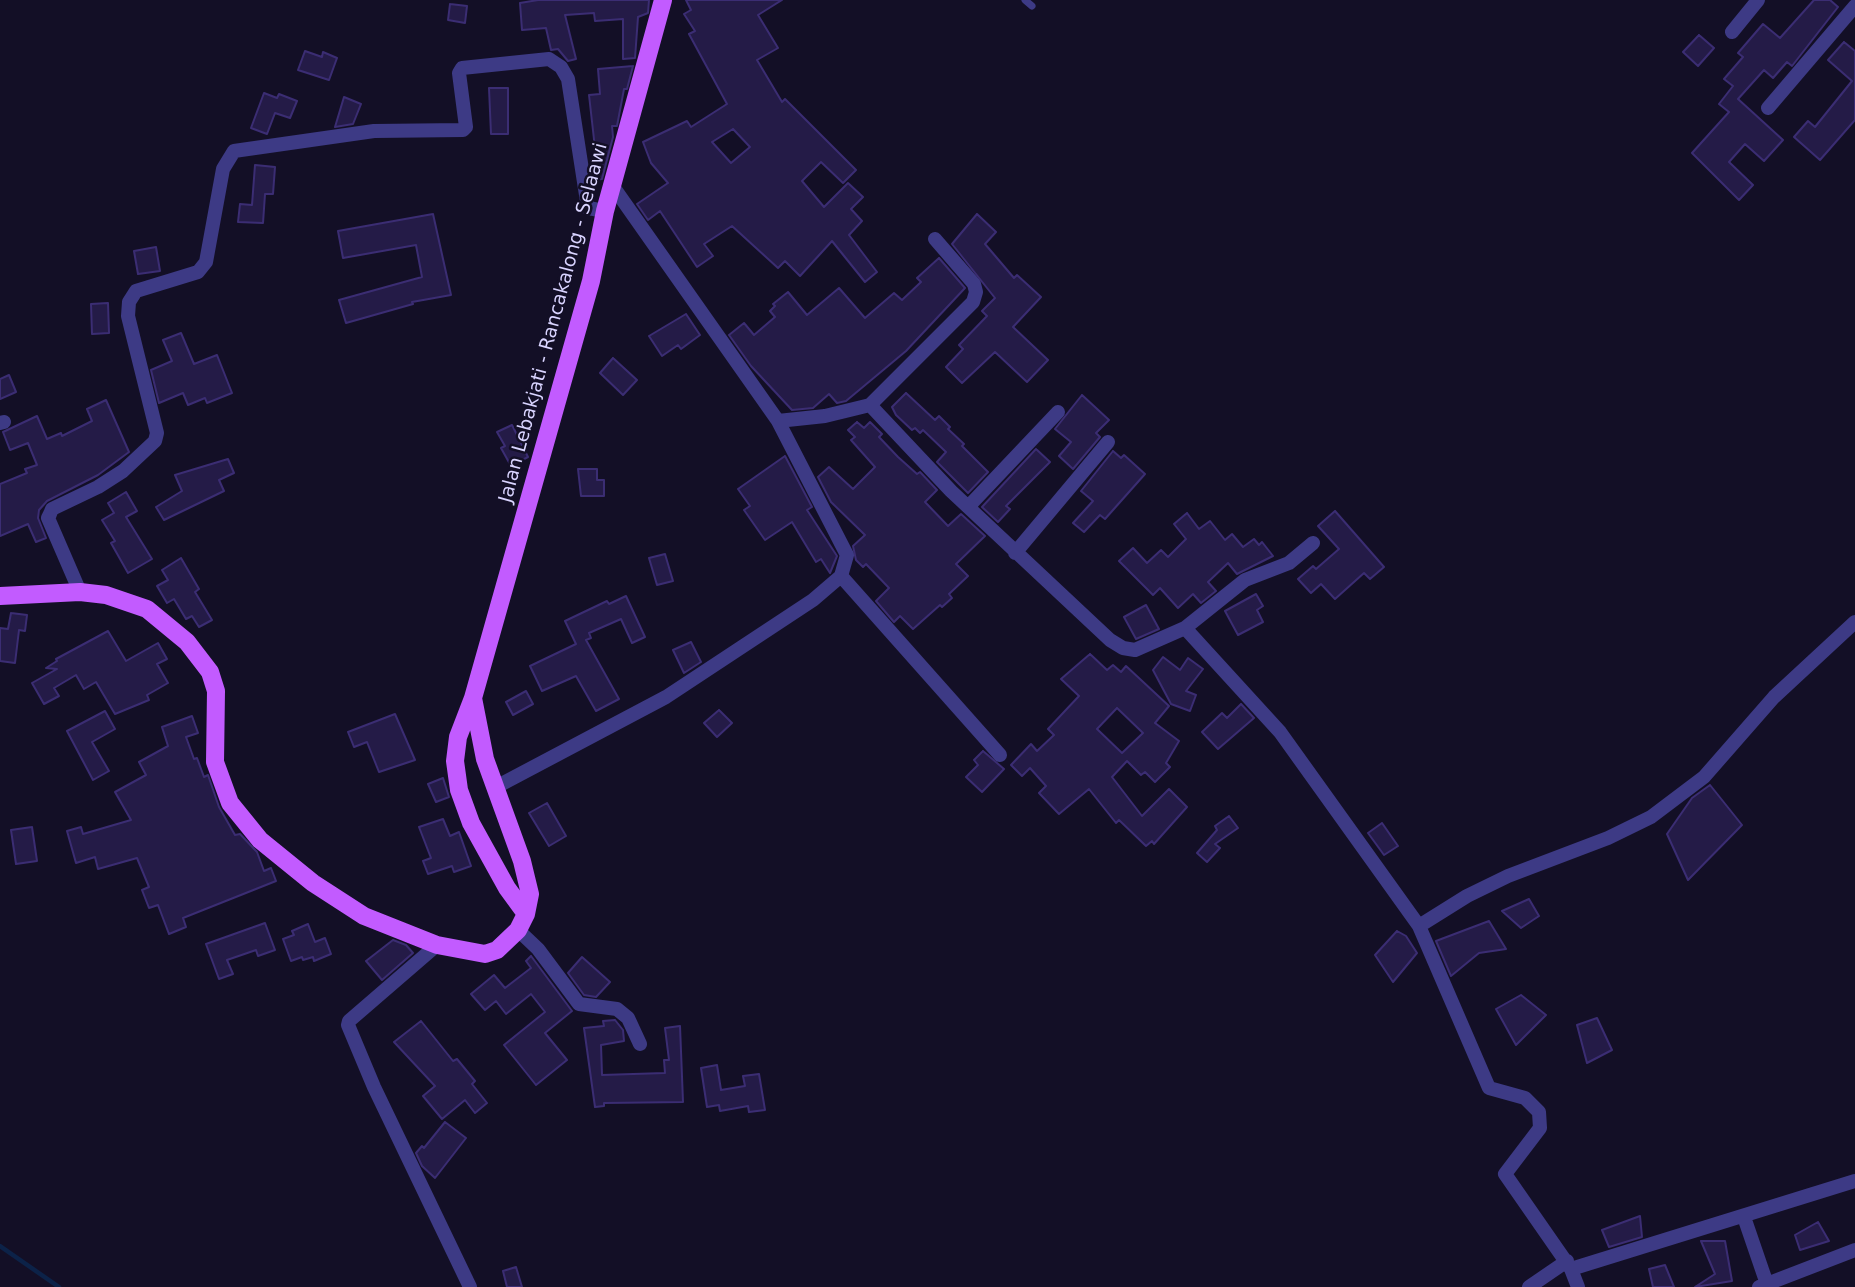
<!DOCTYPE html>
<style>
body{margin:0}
canvas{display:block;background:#130f26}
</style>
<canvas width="1855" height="1287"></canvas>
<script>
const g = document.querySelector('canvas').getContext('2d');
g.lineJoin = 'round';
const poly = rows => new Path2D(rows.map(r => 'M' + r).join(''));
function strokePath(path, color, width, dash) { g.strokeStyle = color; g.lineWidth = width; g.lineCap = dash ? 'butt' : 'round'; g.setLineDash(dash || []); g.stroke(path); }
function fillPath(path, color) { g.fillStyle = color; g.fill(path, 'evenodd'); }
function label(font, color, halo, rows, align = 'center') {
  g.font = font + ' "DejaVu Sans",sans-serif'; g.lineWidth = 5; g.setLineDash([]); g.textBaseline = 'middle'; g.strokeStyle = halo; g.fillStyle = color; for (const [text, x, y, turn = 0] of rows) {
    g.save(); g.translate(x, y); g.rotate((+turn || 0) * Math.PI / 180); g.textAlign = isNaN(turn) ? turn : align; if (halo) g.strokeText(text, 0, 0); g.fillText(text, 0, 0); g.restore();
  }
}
strokePath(poly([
 [0,1246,59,1287]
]), '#0c2248', 4.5);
const building = poly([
 [538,0,649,0,648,13,638,17,635,58,623,59,623,19,595,21,594,13,565,15,576,59,568,61,558,49,551,50,546,28,522,30,520,3,538,0],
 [686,0,782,0,758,15,778,48,757,60,782,102,785,99,856,170,843,183,821,162,802,181,824,207,848,183,863,197,851,209,862,221,849,235,877,272,865,282,832,241,800,276,785,261,778,268,732,226,704,244,713,256,697,267,660,211,648,220,637,204,668,183,651,163,643,142,687,121,691,127,727,104,689,34,695,31,684,14,691,10,686,0],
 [733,129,750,147,731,163,712,142,733,129],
 [1814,0,1830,0,1838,7,1792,66,1787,62,1773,78,1764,70,1738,99,1783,140,1764,161,1745,144,1729,162,1753,185,1739,200,1692,153,1729,112,1719,104,1733,86,1724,79,1743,57,1738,53,1763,24,1780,38,1814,0],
 [450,4,467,6,465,23,448,20,450,4],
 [1699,35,1714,48,1698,66,1683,52,1699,35],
 [1844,42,1855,51,1855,120,1820,160,1794,137,1808,121,1815,127,1852,81,1828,60,1844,42],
 [305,51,322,57,323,52,337,58,329,80,298,70,305,51],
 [633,66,627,89,624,89,617,126,612,126,613,137,602,179,595,180,593,157,596,157,589,95,600,94,598,69,633,66],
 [489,88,508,88,508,134,491,134,489,88],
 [264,93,277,98,279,94,297,101,290,118,275,113,267,134,251,128,264,93],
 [344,97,361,104,353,124,335,127,344,97],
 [255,165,275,167,273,194,265,194,263,223,238,222,240,204,252,205,255,165],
 [433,214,451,295,412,302,413,304,346,323,339,300,422,277,416,245,343,258,338,231,433,214],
 [977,214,996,232,985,244,1014,278,1017,275,1041,297,1013,327,1048,360,1027,382,995,352,962,383,946,367,963,349,959,345,987,316,982,311,995,298,952,244,977,214],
 [156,247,160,271,138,274,134,251,156,247],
 [939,258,965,288,906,351,846,401,837,403,829,394,813,408,792,410,751,366,729,335,744,323,754,335,775,317,770,311,775,306,773,304,788,292,807,315,839,288,865,318,894,293,902,300,921,282,917,278,939,258],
 [108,303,109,333,92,334,91,304,108,303],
 [686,314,700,335,681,349,678,345,662,356,649,336,686,314],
 [181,333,194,364,217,355,232,393,207,403,205,398,188,405,183,393,159,403,151,370,172,361,163,340,181,333],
 [613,358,637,380,623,395,600,373,613,358],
 [9,375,16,392,0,399,0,379,9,375],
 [906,393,935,420,939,416,950,427,948,429,964,444,962,446,988,472,968,493,937,462,946,452,923,430,920,433,915,428,912,430,896,415,892,407,906,393],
 [1082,395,1109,420,1096,433,1100,437,1073,469,1059,456,1071,442,1055,429,1082,395],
 [106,400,129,452,98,475,47,501,39,510,38,518,46,538,36,542,28,524,0,536,0,484,27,473,25,469,37,465,28,443,10,450,3,432,37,416,47,439,61,433,62,436,92,421,87,409,106,400],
 [857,422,864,428,870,422,882,434,879,437,898,457,917,474,920,472,937,490,925,502,948,526,961,514,985,536,956,564,968,576,949,594,952,598,942,607,940,605,913,629,900,616,894,622,876,601,889,588,866,564,863,567,856,560,853,546,865,535,831,502,818,477,829,467,853,489,875,467,851,440,855,437,848,430,857,422],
 [512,425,528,457,511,466,501,448,505,446,497,432,512,425],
 [1036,449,1050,462,1006,506,1010,509,998,522,982,507,1036,449],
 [1113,451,1121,458,1124,455,1145,474,1105,519,1100,515,1084,532,1073,523,1093,501,1081,491,1113,451],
 [785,456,812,507,807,510,837,556,830,573,821,559,816,562,792,522,765,540,744,510,750,506,738,489,785,456],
 [228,459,234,473,219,480,224,491,164,520,156,507,182,491,175,475,228,459],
 [578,469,597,469,597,480,604,480,604,496,581,496,578,469],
 [126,492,137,511,126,517,152,559,128,573,111,543,115,541,102,520,114,513,108,503,126,492],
 [1335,511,1384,567,1370,579,1364,573,1335,599,1321,584,1311,593,1298,579,1313,566,1316,569,1339,549,1318,526,1335,511],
 [1187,513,1199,529,1210,521,1225,540,1232,534,1243,547,1254,539,1259,545,1262,542,1273,556,1237,574,1228,563,1208,582,1216,591,1201,603,1193,594,1178,608,1160,588,1153,595,1119,561,1133,548,1147,563,1161,550,1168,557,1186,539,1174,524,1187,513],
 [665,554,673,581,657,585,649,558,665,554],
 [181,558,199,589,195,592,212,620,199,627,192,616,186,619,174,599,167,603,157,586,168,580,162,570,181,558],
 [1256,594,1263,606,1257,610,1263,622,1238,635,1225,611,1256,594],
 [626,596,645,637,632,643,621,619,589,633,591,638,586,640,619,699,596,711,576,676,542,691,530,666,576,644,565,621,607,601,609,604,626,596],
 [1146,605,1159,629,1136,639,1124,617,1146,605],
 [11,613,27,615,25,631,19,630,15,663,0,661,0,628,8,629,11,613],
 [108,631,126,661,158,643,167,659,157,664,168,683,147,695,149,700,115,714,96,682,84,689,76,675,54,688,59,696,44,704,32,683,57,669,46,668,57,661,56,659,108,631],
 [691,642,701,662,684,673,673,650,691,642],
 [1090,654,1107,670,1113,665,1121,672,1126,666,1169,706,1155,723,1179,741,1166,763,1170,767,1155,782,1145,772,1141,775,1127,761,1112,777,1142,816,1169,789,1187,807,1154,844,1152,841,1146,846,1119,820,1116,823,1089,789,1059,814,1039,793,1046,786,1030,768,1022,776,1011,765,1031,744,1037,751,1054,735,1048,729,1079,696,1061,679,1090,654],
 [1117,708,1143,733,1122,753,1097,729,1117,708],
 [1163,657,1180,670,1188,658,1203,669,1186,691,1196,695,1190,711,1171,704,1153,670,1163,657],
 [526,691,533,704,513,715,506,702,526,691],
 [1241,704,1254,718,1218,749,1202,732,1222,713,1227,718,1241,704],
 [719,710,732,723,717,737,704,723,719,710],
 [105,711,115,729,92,742,109,771,93,780,67,731,105,711],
 [395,714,415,760,379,772,367,742,354,747,348,732,395,714],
 [192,716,198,733,186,737,194,759,197,758,204,777,208,775,219,807,235,835,240,834,257,852,264,871,271,868,276,881,183,918,186,927,169,934,158,905,149,908,142,890,149,887,137,858,98,869,95,857,76,863,67,831,81,827,83,834,131,820,115,792,146,775,139,762,168,746,162,727,192,716],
 [983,751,1004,769,982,792,966,777,978,765,974,760,983,751],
 [443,778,449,797,436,802,428,784,443,778],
 [1710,785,1742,825,1688,880,1667,834,1692,798,1710,785],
 [547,803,566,836,549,846,529,813,547,803],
 [1229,816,1238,828,1215,844,1220,848,1207,862,1197,853,1217,830,1215,826,1229,816],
 [443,819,450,836,459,832,471,866,454,872,452,866,428,874,423,861,431,858,419,827,443,819],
 [1382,823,1398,846,1384,855,1368,833,1382,823],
 [32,827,37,861,16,864,11,830,32,827],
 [1529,899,1539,916,1521,928,1502,911,1529,899],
 [1489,921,1506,949,1479,953,1451,976,1436,941,1489,921],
 [265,923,275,950,258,956,256,950,227,960,233,974,219,979,206,944,265,923],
 [308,924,315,942,325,938,331,954,314,961,313,957,303,960,302,957,291,961,283,939,294,935,292,931,308,924],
 [1397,931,1406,936,1417,953,1393,982,1375,955,1397,931],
 [393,940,406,945,413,953,382,980,366,961,393,940],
 [531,956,572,1011,545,1033,567,1060,536,1085,504,1045,545,1012,531,994,506,1014,496,1001,485,1010,471,994,494,975,505,988,531,968,526,961,531,956],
 [582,957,610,982,596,997,584,995,568,973,582,957],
 [1521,995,1546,1015,1516,1045,1496,1009,1521,995],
 [1597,1018,1612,1050,1587,1063,1577,1025,1597,1018],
 [615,1020,623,1030,624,1041,601,1045,602,1075,665,1073,664,1060,669,1060,665,1028,680,1026,683,1102,604,1103,604,1106,595,1107,584,1028,604,1026,603,1021,615,1020],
 [421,1021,453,1061,457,1059,475,1081,472,1084,487,1103,475,1113,465,1100,442,1119,423,1096,435,1086,394,1042,421,1021],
 [717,1065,721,1090,745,1086,743,1076,759,1074,765,1110,749,1112,748,1106,720,1111,719,1105,707,1107,701,1068,717,1065],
 [445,1122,466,1138,435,1178,422,1166,416,1153,422,1146,424,1148,445,1122],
 [1640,1216,1642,1237,1609,1247,1602,1230,1640,1216],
 [1818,1222,1829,1241,1800,1250,1795,1235,1818,1222],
 [1701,1241,1725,1241,1732,1281,1695,1287,1715,1274,1701,1241],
 [1665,1265,1674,1287,1653,1287,1649,1269,1665,1265],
 [516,1267,522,1287,507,1287,503,1271,516,1267]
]);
fillPath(building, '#241b47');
strokePath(building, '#3b2d73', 2);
strokePath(poly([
 [1025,0,1032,6]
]), '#3d3a85', 7);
strokePath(poly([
 [1732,32,1758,0],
 [1768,108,1855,6],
 [612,185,778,421,825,416,870,405,951,491,1110,640,1123,648,1135,650,1185,628,1280,732,1419,926,1489,1088,1525,1098,1539,1112,1540,1128,1505,1174,1571,1269,1855,1181],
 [870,405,973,302,976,292,974,284,935,239],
 [0,423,4,422],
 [968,507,1058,412],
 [1015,553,1108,442],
 [841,576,1000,755],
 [80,592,48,518,50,514,52,509,98,487,123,471,155,441,157,433,128,316,129,302,136,291,198,272,206,262,223,169,234,151,374,131,463,130,466,127,459,73,462,68,549,59,561,67,568,79,588,208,605,211],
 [1185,628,1245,580,1289,563,1313,543],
 [494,788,666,697,813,600,841,576,847,555,778,421],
 [1419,926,1467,896,1508,876,1608,838,1651,817,1704,777,1774,697,1855,622],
 [518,930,538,949,579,1004,617,1009,628,1018,640,1044],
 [437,945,349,1021,348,1025,374,1087,470,1287],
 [1744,1217,1768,1287],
 [1571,1269,1578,1287],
 [1529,1287,1567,1261],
 [1759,1287,1855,1250]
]), '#3d3a85', 14);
strokePath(poly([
 [0,596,80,592,106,595,147,609,187,642,210,672,216,691,215,762,230,803,260,840,313,883,364,916,437,945,485,954,497,950,518,930,526,914,530,894,522,861,485,759,473,698],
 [526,914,507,888,471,823,459,790,455,761,458,737,473,698,591,281,605,211,663,0]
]), '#c25bff', 18);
label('19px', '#d9d4ff', '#130f26', [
 ["Jalan Lebakjati - Rancakalong - Selaawi",554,323,-75]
]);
</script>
